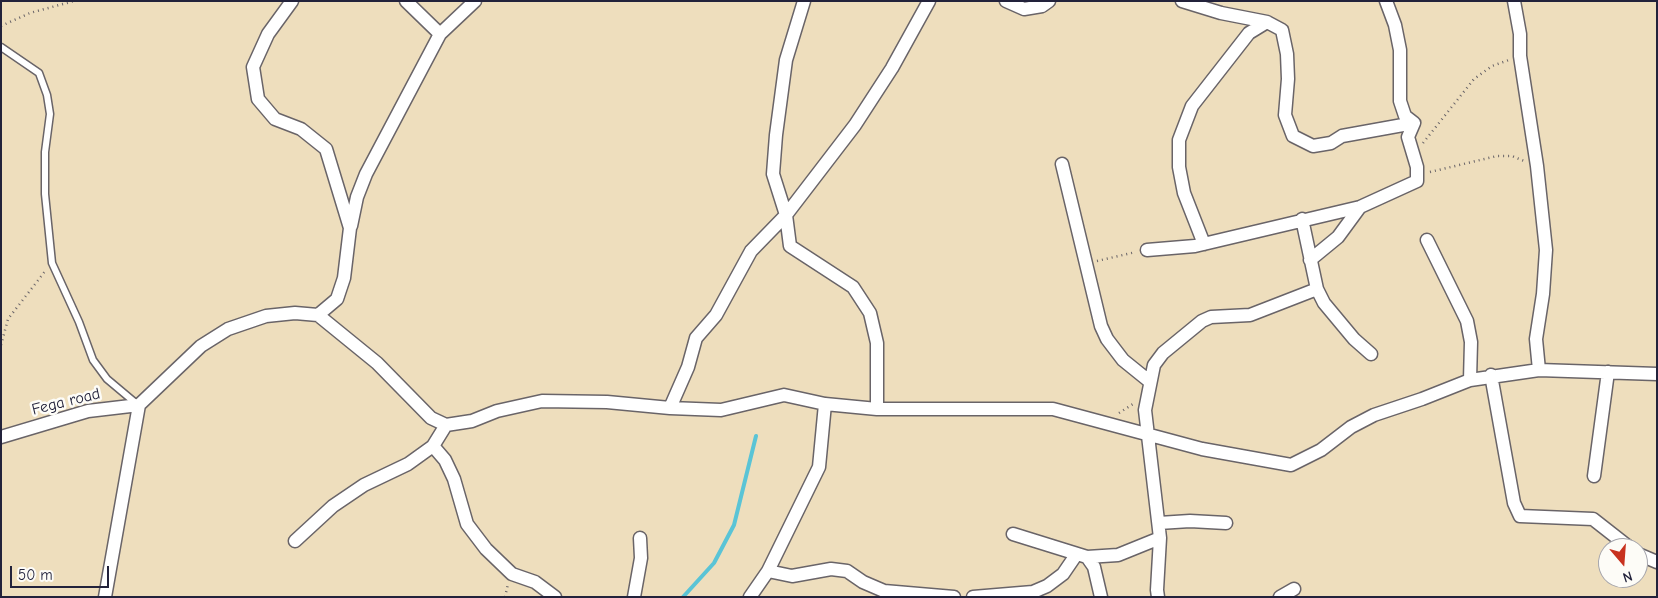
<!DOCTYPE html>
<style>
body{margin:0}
#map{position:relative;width:1658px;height:598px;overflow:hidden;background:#eedebd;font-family:"Comic Neue",sans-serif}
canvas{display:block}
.frame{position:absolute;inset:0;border:2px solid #22223b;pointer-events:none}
.north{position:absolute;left:1598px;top:538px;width:50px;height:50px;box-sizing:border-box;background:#fdfcf7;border:1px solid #a5a5ac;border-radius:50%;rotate:162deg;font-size:14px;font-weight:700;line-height:20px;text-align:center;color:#22223b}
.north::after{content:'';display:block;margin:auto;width:18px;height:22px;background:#c8321e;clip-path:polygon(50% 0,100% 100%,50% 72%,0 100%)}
.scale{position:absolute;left:10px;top:566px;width:99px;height:22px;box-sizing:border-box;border:2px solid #22223b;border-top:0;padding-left:6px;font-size:15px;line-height:18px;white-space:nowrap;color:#22223b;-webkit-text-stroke:4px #fdfcf7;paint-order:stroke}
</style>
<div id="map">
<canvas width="1658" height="598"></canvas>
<div class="frame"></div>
<div class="north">N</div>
<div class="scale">50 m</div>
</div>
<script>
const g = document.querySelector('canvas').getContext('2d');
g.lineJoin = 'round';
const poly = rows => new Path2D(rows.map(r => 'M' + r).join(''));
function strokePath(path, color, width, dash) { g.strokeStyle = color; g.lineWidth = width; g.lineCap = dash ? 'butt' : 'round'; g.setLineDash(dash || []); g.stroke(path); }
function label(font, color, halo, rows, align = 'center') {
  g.font = font + ' "Comic Neue",sans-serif'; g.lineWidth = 5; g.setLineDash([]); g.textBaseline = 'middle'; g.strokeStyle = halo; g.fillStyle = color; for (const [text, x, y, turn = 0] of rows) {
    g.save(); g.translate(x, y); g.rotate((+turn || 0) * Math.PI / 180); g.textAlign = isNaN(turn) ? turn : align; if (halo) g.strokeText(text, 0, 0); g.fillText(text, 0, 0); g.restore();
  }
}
strokePath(poly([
 [683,597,714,563,734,525,756,436]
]), '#5ac4d6', 4);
const lane = poly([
 [1,47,39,73,47,95,50,114,45,152,45,194,52,263,79,322,93,360,107,379,138,405]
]);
const street = poly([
 [292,1,268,34,253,67,258,99,275,119,301,129,326,149,350,228,344,278,337,299,318,315],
 [406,1,440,34],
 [1006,1,1024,9,1042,6,1049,1],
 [1182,1,1221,13,1267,22],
 [1514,1,1520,34,1520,56,1537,166,1546,250,1543,294,1536,339,1539,370],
 [1062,164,1101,326,1107,339,1123,360,1149,381],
 [1302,219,1317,289,1324,303,1354,339,1371,354],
 [351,226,357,197,366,174,440,34,475,1],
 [1427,240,1467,321,1471,342,1470,380],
 [1204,244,1184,193,1179,167,1179,140,1192,106,1249,33,1267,22,1282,30,1287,54,1288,79,1285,115,1293,136,1313,146,1331,143,1342,136,1414,123],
 [1147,250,1195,246,1360,207,1417,181,1417,167,1408,137,1414,123,1405,116,1400,101,1400,50,1395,25,1386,1],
 [1310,260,1338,237,1360,207],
 [1491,375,1514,503,1520,516,1593,519,1630,548],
 [670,408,688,367,696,338,716,315,751,251,786,215,773,174,776,135,786,60,804,1],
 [877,409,877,343,870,313,853,287,790,246,786,215,855,125,892,68,929,1],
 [1,437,88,411,139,405],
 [433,446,445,460,454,479,467,524,486,549,512,574,535,582,555,597],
 [1594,476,1608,372],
 [1159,523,1190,521,1226,523],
 [1013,534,1087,557,1118,555,1160,538],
 [295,541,333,506,364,485,408,464,433,446,446,425],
 [1638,554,1657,562],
 [1087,557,1094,567,1101,597],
 [768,571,792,576,831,569,847,571,863,582,884,591,954,597],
 [105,597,139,405,201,346,228,329,266,316,295,313,318,315,377,363,431,418,446,425,472,421,497,411,542,401,607,402,670,408,721,410,784,395,825,404,877,409,1053,409,1202,449,1291,465,1321,450,1351,427,1374,415,1422,399,1470,380,1539,370,1657,374],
 [634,597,641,558,640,538],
 [750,597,768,571,819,467,825,404],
 [973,597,1033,592,1047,586,1063,574,1076,555],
 [1158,597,1157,590,1160,538,1145,410,1154,365,1163,353,1202,321,1211,317,1250,315,1317,289],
 [1280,597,1294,589]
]);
strokePath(lane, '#696468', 9);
strokePath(street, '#696468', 15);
strokePath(poly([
 [1,26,30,13,74,1],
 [1423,143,1474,79,1492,66,1509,60],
 [1430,172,1497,156,1512,156,1524,161],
 [1097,261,1136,252],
 [1,345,8,319,46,270],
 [1119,413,1133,404],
 [505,597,508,584]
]), '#696468', 2.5, [1, 4]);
strokePath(lane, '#fff', 6);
strokePath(street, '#fff', 12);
label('16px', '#22223b', '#fdfcf7', [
 ["Fega road",66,402,-14]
]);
</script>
